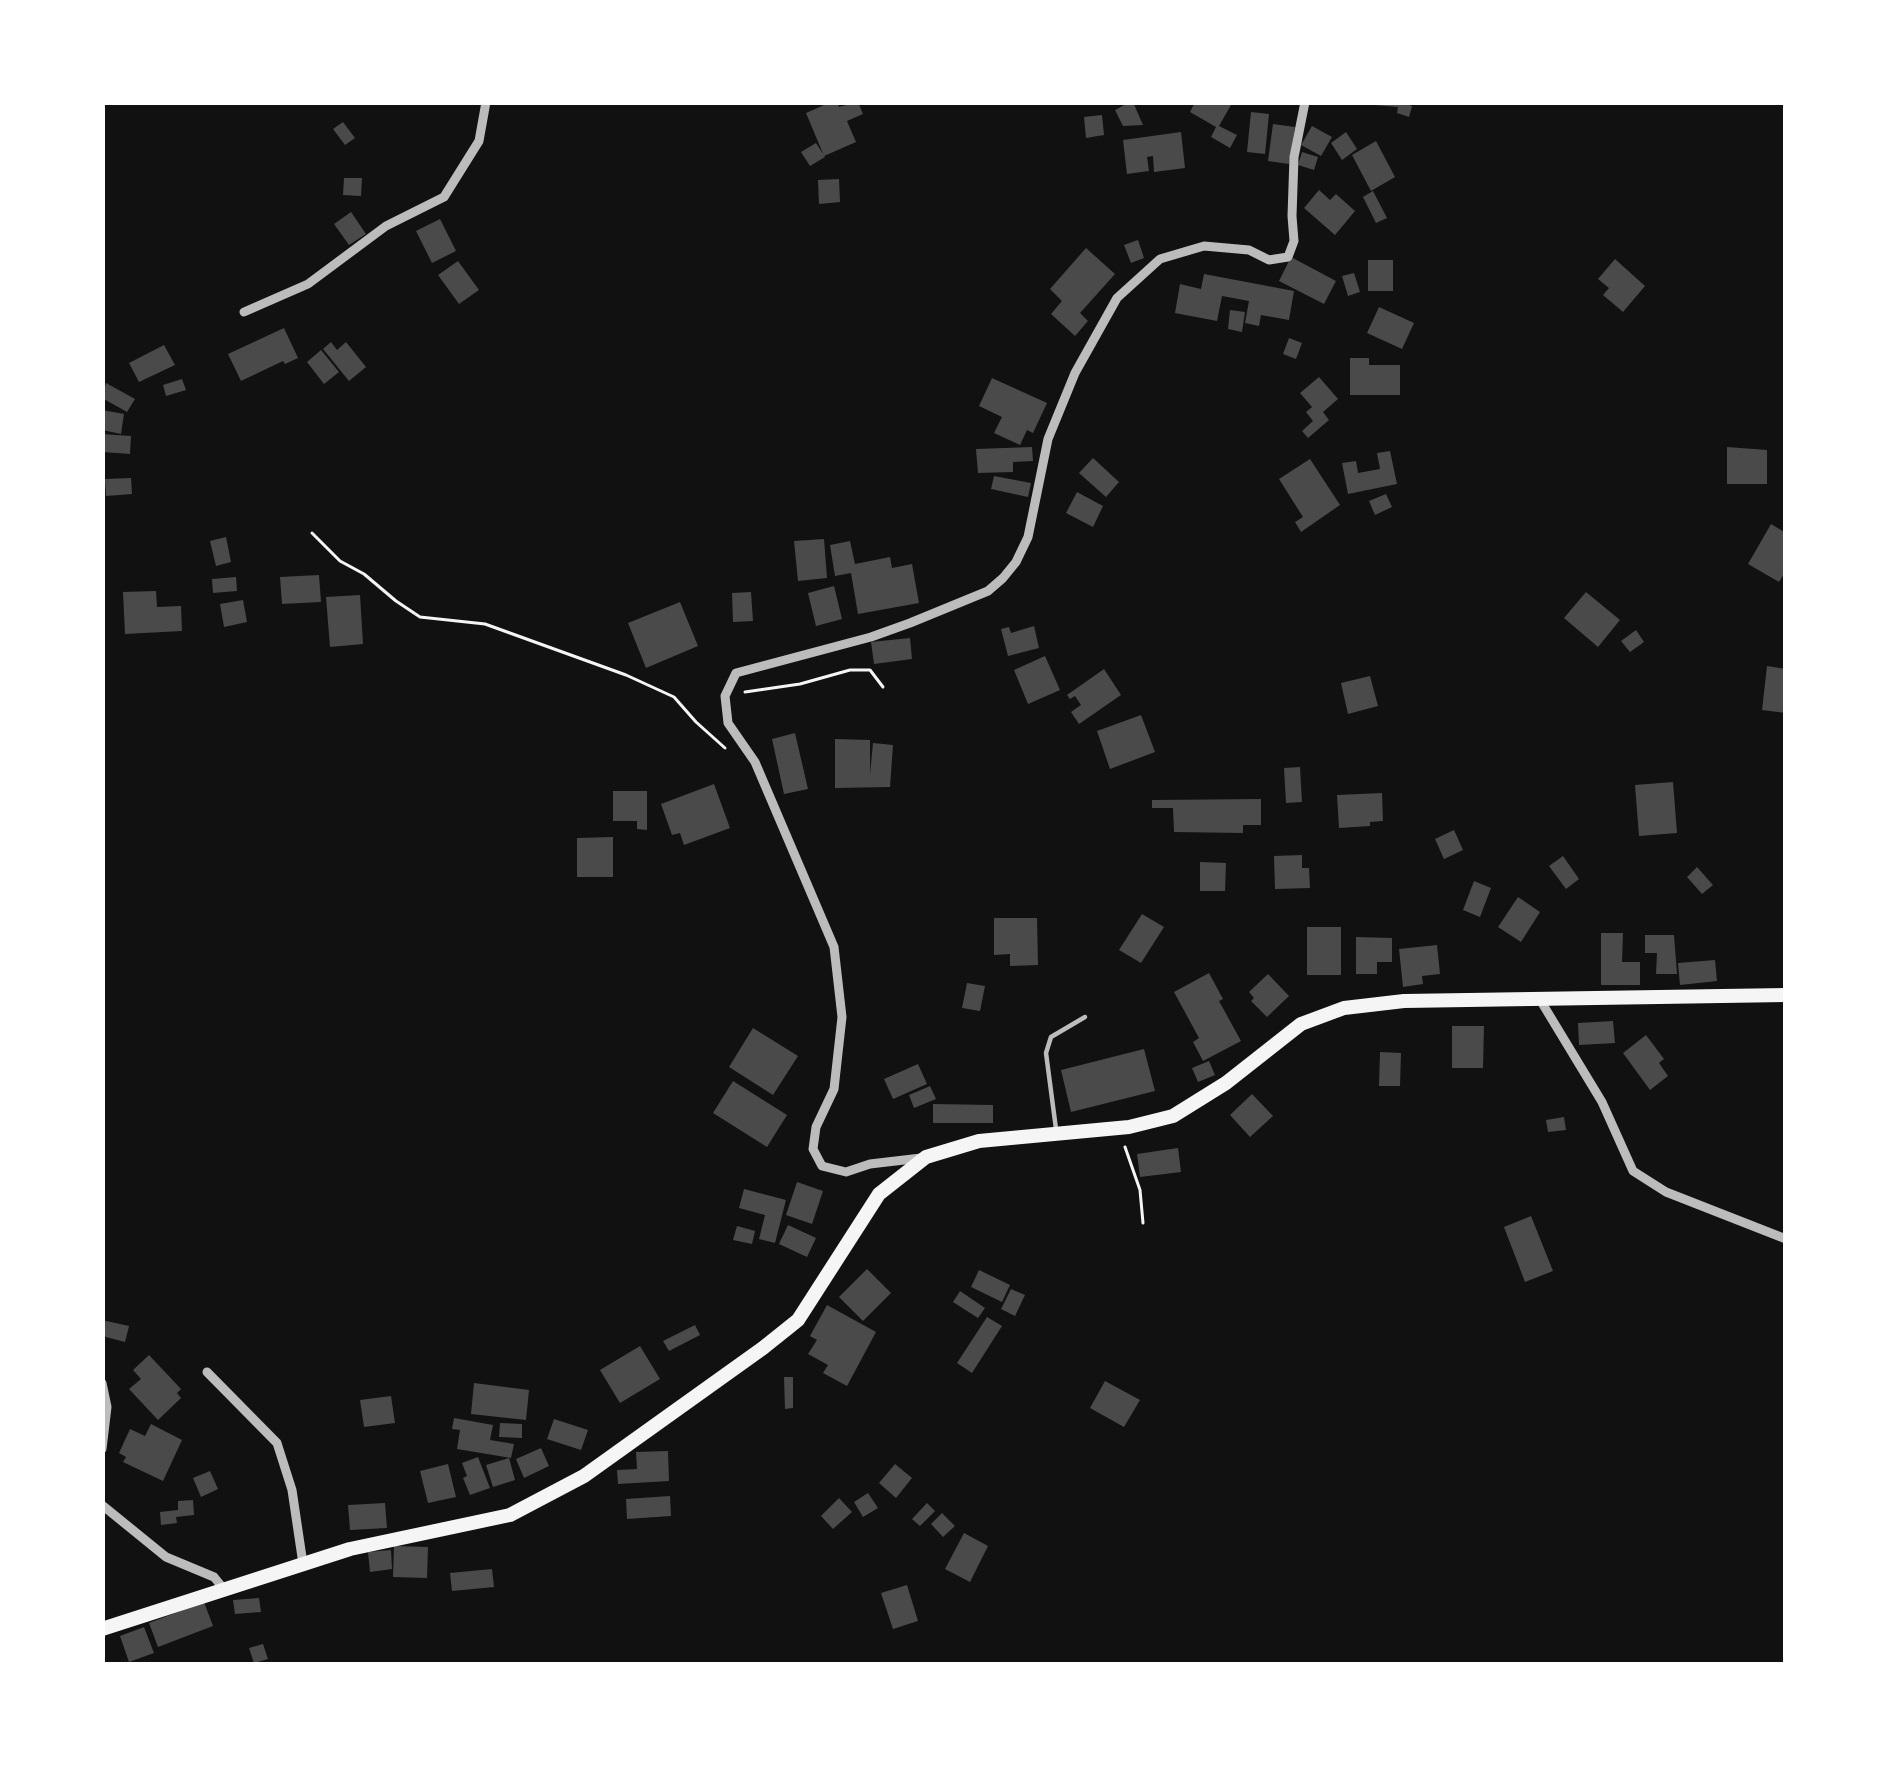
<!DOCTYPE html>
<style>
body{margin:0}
#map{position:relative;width:1888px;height:1767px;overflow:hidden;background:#111;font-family:Signika,sans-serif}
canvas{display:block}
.frame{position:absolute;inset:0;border:105px solid #fff;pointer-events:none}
</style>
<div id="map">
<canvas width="1888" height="1767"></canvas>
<div class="frame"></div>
</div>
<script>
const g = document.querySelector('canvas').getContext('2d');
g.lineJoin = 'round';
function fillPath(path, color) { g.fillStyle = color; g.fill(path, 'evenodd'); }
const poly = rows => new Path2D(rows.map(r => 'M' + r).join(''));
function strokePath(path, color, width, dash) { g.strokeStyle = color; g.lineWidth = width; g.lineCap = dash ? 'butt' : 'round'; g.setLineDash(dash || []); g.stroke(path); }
fillPath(poly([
 [831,102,837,102,839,107,858,102,863,114,847,121,856,142,824,156,806,113],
 [1130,102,1133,102,1143,125,1123,126,1115,110],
 [1195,102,1226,102,1231,105,1219,126,1237,135,1230,148,1211,137,1216,127,1190,112],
 [1374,102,1401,102,1412,106,1409,117,1397,113,1398,107,1374,105],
 [1251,112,1269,114,1265,154,1247,152],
 [1102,115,1104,135,1086,138,1084,117],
 [343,122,355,138,345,145,333,129],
 [1273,124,1295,127,1289,164,1268,161],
 [1312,126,1332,137,1321,156,1301,145],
 [1181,132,1185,168,1154,172,1153,156,1147,157,1149,171,1127,174,1123,140],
 [1346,132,1357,149,1342,160,1331,143],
 [1376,141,1395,177,1371,191,1352,155],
 [816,143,825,157,810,166,801,152],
 [1302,152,1318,157,1314,170,1298,165],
 [344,178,362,178,361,196,343,195],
 [839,179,840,202,819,204,818,180],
 [1319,190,1330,200,1336,194,1355,211,1335,235,1304,208],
 [1373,191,1387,218,1376,223,1363,197],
 [351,212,366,234,349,245,334,224],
 [440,219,456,251,432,263,416,231],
 [1138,240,1144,258,1131,263,1124,245],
 [1086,248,1115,274,1080,313,1088,321,1075,336,1051,314,1062,301,1050,289],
 [1291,257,1336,281,1324,304,1279,281],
 [1615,259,1645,286,1623,312,1603,295,1609,288,1598,279],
 [1368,260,1393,260,1393,291,1368,291],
 [458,261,479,290,459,304,438,275],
 [1354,273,1360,292,1348,296,1342,276],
 [1204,274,1294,291,1289,320,1261,315,1259,326,1245,323,1249,301,1222,296,1217,321,1175,313,1180,284,1201,289],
 [1379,307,1414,323,1402,349,1367,333],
 [1230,310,1245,312,1242,332,1228,329],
 [284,328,298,358,285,364,283,361,241,381,228,354],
 [1289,338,1302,343,1296,359,1283,354],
 [331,342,337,350,346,342,366,367,349,381,323,349],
 [164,345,175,365,139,382,129,363],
 [321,350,339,372,324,384,307,362],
 [1350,358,1369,358,1369,365,1400,365,1400,395,1350,395],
 [1319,377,1338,399,1323,412,1329,420,1308,438,1302,431,1313,421,1306,412,1312,407,1300,393],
 [992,378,1047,403,1033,433,1027,430,1020,445,994,433,1002,417,979,406],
 [182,379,186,390,166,396,163,385],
 [106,383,135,399,127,412,102,398],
 [102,410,124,414,121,434,102,430],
 [102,434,131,436,130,454,102,452],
 [1032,447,1033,461,1013,462,1013,472,978,473,976,449],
 [1727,447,1767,450,1767,484,1727,484],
 [1390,451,1397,484,1348,494,1342,463,1356,461,1358,473,1380,469,1377,453],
 [1093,458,1119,482,1106,497,1079,473],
 [1310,459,1340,505,1301,532,1295,522,1303,517,1279,479],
 [994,476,1031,483,1028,497,991,489],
 [131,478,132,494,106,496,105,479],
 [1077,492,1103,506,1093,527,1066,513],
 [1386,494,1392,507,1375,515,1369,501],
 [1771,524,1786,533,1786,576,1784,574,1779,582,1748,564],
 [226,537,231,562,216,566,210,541],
 [824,539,827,578,798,581,794,541],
 [850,541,855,564,890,557,892,568,912,564,919,603,858,614,851,573,835,576,830,545],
 [319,575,321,602,282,604,280,577],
 [236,577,237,591,213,593,212,579],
 [834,586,842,619,816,626,808,593],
 [156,591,157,607,181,606,182,631,125,634,123,592],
 [751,592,753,621,733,622,732,593],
 [1586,592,1620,620,1598,647,1564,618],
 [360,595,363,644,330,647,326,597],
 [243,600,247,622,224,627,220,604],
 [680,602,698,646,646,668,628,623],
 [1034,626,1039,648,1008,656,1001,629,1009,627,1011,633],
 [1636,630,1644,642,1630,652,1621,641],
 [910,638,912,659,874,664,871,642],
 [1045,656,1060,690,1028,704,1014,670],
 [1767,666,1786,669,1786,713,1762,710],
 [1104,669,1121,695,1079,724,1071,712,1081,705,1075,696,1070,699,1067,695],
 [1370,676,1378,706,1348,714,1341,683],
 [1141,715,1155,752,1110,769,1097,731],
 [795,733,808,789,784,794,772,739],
 [835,739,870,740,870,774,873,743,893,745,890,787,835,788],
 [1300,767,1302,802,1286,803,1284,768],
 [1673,782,1677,833,1639,836,1635,785],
 [714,784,730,828,684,845,680,833,672,835,661,804],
 [613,791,647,791,647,830,637,829,637,821,613,821],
 [1382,793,1383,821,1370,822,1370,826,1339,828,1337,795],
 [1261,799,1261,825,1243,825,1243,833,1174,832,1173,808,1152,808,1152,800],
 [1454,830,1463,850,1444,859,1435,839],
 [613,837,613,877,577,877,577,838],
 [1302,855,1302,868,1309,868,1310,888,1275,889,1274,856],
 [1563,856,1579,879,1566,889,1549,866],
 [1200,862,1226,863,1225,891,1200,891],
 [1697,867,1713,885,1702,894,1687,877],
 [1474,881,1491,888,1480,917,1463,910],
 [1518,897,1540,912,1521,942,1498,927],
 [1142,914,1164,927,1141,963,1119,950],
 [994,918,1037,918,1038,965,1010,966,1010,954,994,955],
 [1307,927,1341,927,1341,975,1307,975],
 [1601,933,1623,933,1622,962,1640,962,1640,985,1601,985],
 [1645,935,1674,935,1677,974,1656,974,1657,953,1645,953],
 [1356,937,1392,938,1392,962,1377,962,1377,974,1356,974],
 [1437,945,1440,974,1422,976,1423,984,1403,987,1399,949],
 [1715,960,1717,981,1680,985,1678,963],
 [1209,973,1223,999,1219,1001,1241,1041,1203,1061,1193,1042,1199,1038,1174,992],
 [1268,974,1289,996,1267,1017,1251,1001,1254,998,1249,992],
 [967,983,985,986,980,1011,962,1008],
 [1613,1021,1615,1043,1579,1045,1578,1023],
 [1452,1026,1484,1026,1483,1068,1452,1068],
 [753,1028,798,1056,773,1095,729,1067],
 [1646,1035,1664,1059,1659,1063,1668,1076,1650,1090,1623,1053],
 [1144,1049,1155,1091,1071,1112,1061,1070],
 [1380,1052,1401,1053,1400,1086,1379,1086],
 [1209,1061,1215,1075,1198,1082,1192,1068],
 [918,1064,927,1084,893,1099,884,1079],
 [733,1081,787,1115,767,1147,713,1113],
 [930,1086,936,1099,914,1108,909,1095],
 [1252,1094,1273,1116,1250,1137,1230,1115],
 [933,1104,993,1105,993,1123,933,1123],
 [1564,1117,1566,1130,1548,1132,1546,1120],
 [1178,1148,1181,1172,1140,1177,1137,1154],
 [797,1182,823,1191,812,1224,786,1215],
 [744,1189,786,1200,775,1243,759,1239,765,1215,739,1208],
 [1531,1216,1553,1271,1525,1282,1504,1227],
 [788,1225,816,1238,807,1257,779,1244],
 [737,1226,755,1231,752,1244,733,1240],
 [867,1269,891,1293,863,1321,839,1297],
 [979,1270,1010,1285,1002,1302,971,1287],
 [1011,1289,1025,1295,1015,1316,1001,1309],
 [960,1291,985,1308,978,1318,953,1302],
 [827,1305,876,1332,847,1386,823,1373,828,1365,808,1354,817,1340,810,1336],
 [987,1317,1002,1326,972,1373,957,1363],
 [102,1320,129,1326,125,1342,102,1336],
 [695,1325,700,1335,669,1351,663,1341],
 [640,1346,660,1379,620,1403,600,1370],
 [149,1355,181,1389,177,1393,181,1398,158,1420,129,1389,141,1379,133,1370],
 [784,1377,793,1377,793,1408,785,1409],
 [1105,1381,1140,1400,1124,1427,1090,1408],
 [474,1383,529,1390,526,1420,471,1414],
 [391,1396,395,1423,364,1427,360,1400],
 [454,1418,493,1425,490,1440,514,1444,511,1458,457,1449,460,1430,452,1429],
 [554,1419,588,1430,581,1450,547,1439],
 [500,1423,522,1424,522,1438,499,1437],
 [151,1424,182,1440,163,1481,123,1462,126,1457,119,1453,130,1429,145,1436],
 [541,1448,549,1466,524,1478,516,1459],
 [668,1451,669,1481,618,1484,617,1470,637,1469,636,1452],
 [478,1457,490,1488,470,1495,463,1478,467,1476,462,1463],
 [509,1458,515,1480,493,1487,486,1465],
 [448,1464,456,1497,428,1503,420,1471],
 [895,1464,912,1478,896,1498,879,1483],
 [210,1471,218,1489,201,1497,193,1478],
 [868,1493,878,1508,863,1517,854,1502],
 [670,1496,671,1516,627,1519,626,1499],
 [839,1498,852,1512,833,1529,821,1516],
 [193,1500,194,1515,176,1517,177,1523,161,1525,160,1512,178,1510,178,1501],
 [385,1503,387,1528,350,1530,348,1505],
 [927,1503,935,1511,920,1526,912,1519],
 [942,1513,955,1526,943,1537,931,1524],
 [964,1533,988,1546,970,1582,945,1569],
 [394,1546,428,1547,427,1578,393,1577],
 [391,1550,392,1569,370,1572,368,1552],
 [492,1569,494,1587,452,1591,450,1573],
 [907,1585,918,1621,893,1629,881,1593],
 [259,1598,261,1612,235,1614,233,1600],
 [204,1602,213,1626,158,1647,149,1623],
 [144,1627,154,1653,129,1662,120,1636],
 [263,1644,268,1659,254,1663,249,1648]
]), '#4a4a4a');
strokePath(poly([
 [312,533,340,561,364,574,396,601,420,617,485,624,626,675,674,697,696,722,725,748],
 [745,692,800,684,850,670,870,670,883,687],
 [1125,1147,1140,1190,1143,1223]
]), '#f5f5f5', 3);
strokePath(poly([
 [1056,1129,1046,1053,1051,1037,1085,1017]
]), '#bcbcbc', 4.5);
strokePath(poly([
 [244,312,308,284,386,226,444,197,479,141,486,102],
 [1539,998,1602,1102,1633,1171,1666,1192,1786,1239],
 [921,1158,870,1164,846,1172,822,1166,813,1149,816,1127,834,1089,842,1017,834,947,755,762,728,723,725,696,736,673,871,637,910,623,988,591,1003,578,1016,562,1028,537,1048,439,1075,373,1117,298,1160,259,1204,246,1249,250,1269,260,1288,257,1294,241,1292,216,1294,157,1305,102],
 [207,1372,277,1443,292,1490,303,1564],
 [102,1383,107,1407,102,1449],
 [102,1505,166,1557,214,1577,223,1588]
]), '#bcbcbc', 9);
strokePath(poly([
 [102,1629,350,1549,510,1515,584,1476,763,1348,798,1320,879,1194,926,1157,979,1141,1129,1127,1173,1116,1226,1083,1301,1024,1344,1008,1404,1001,1786,995]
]), '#f5f5f5', 14);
</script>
